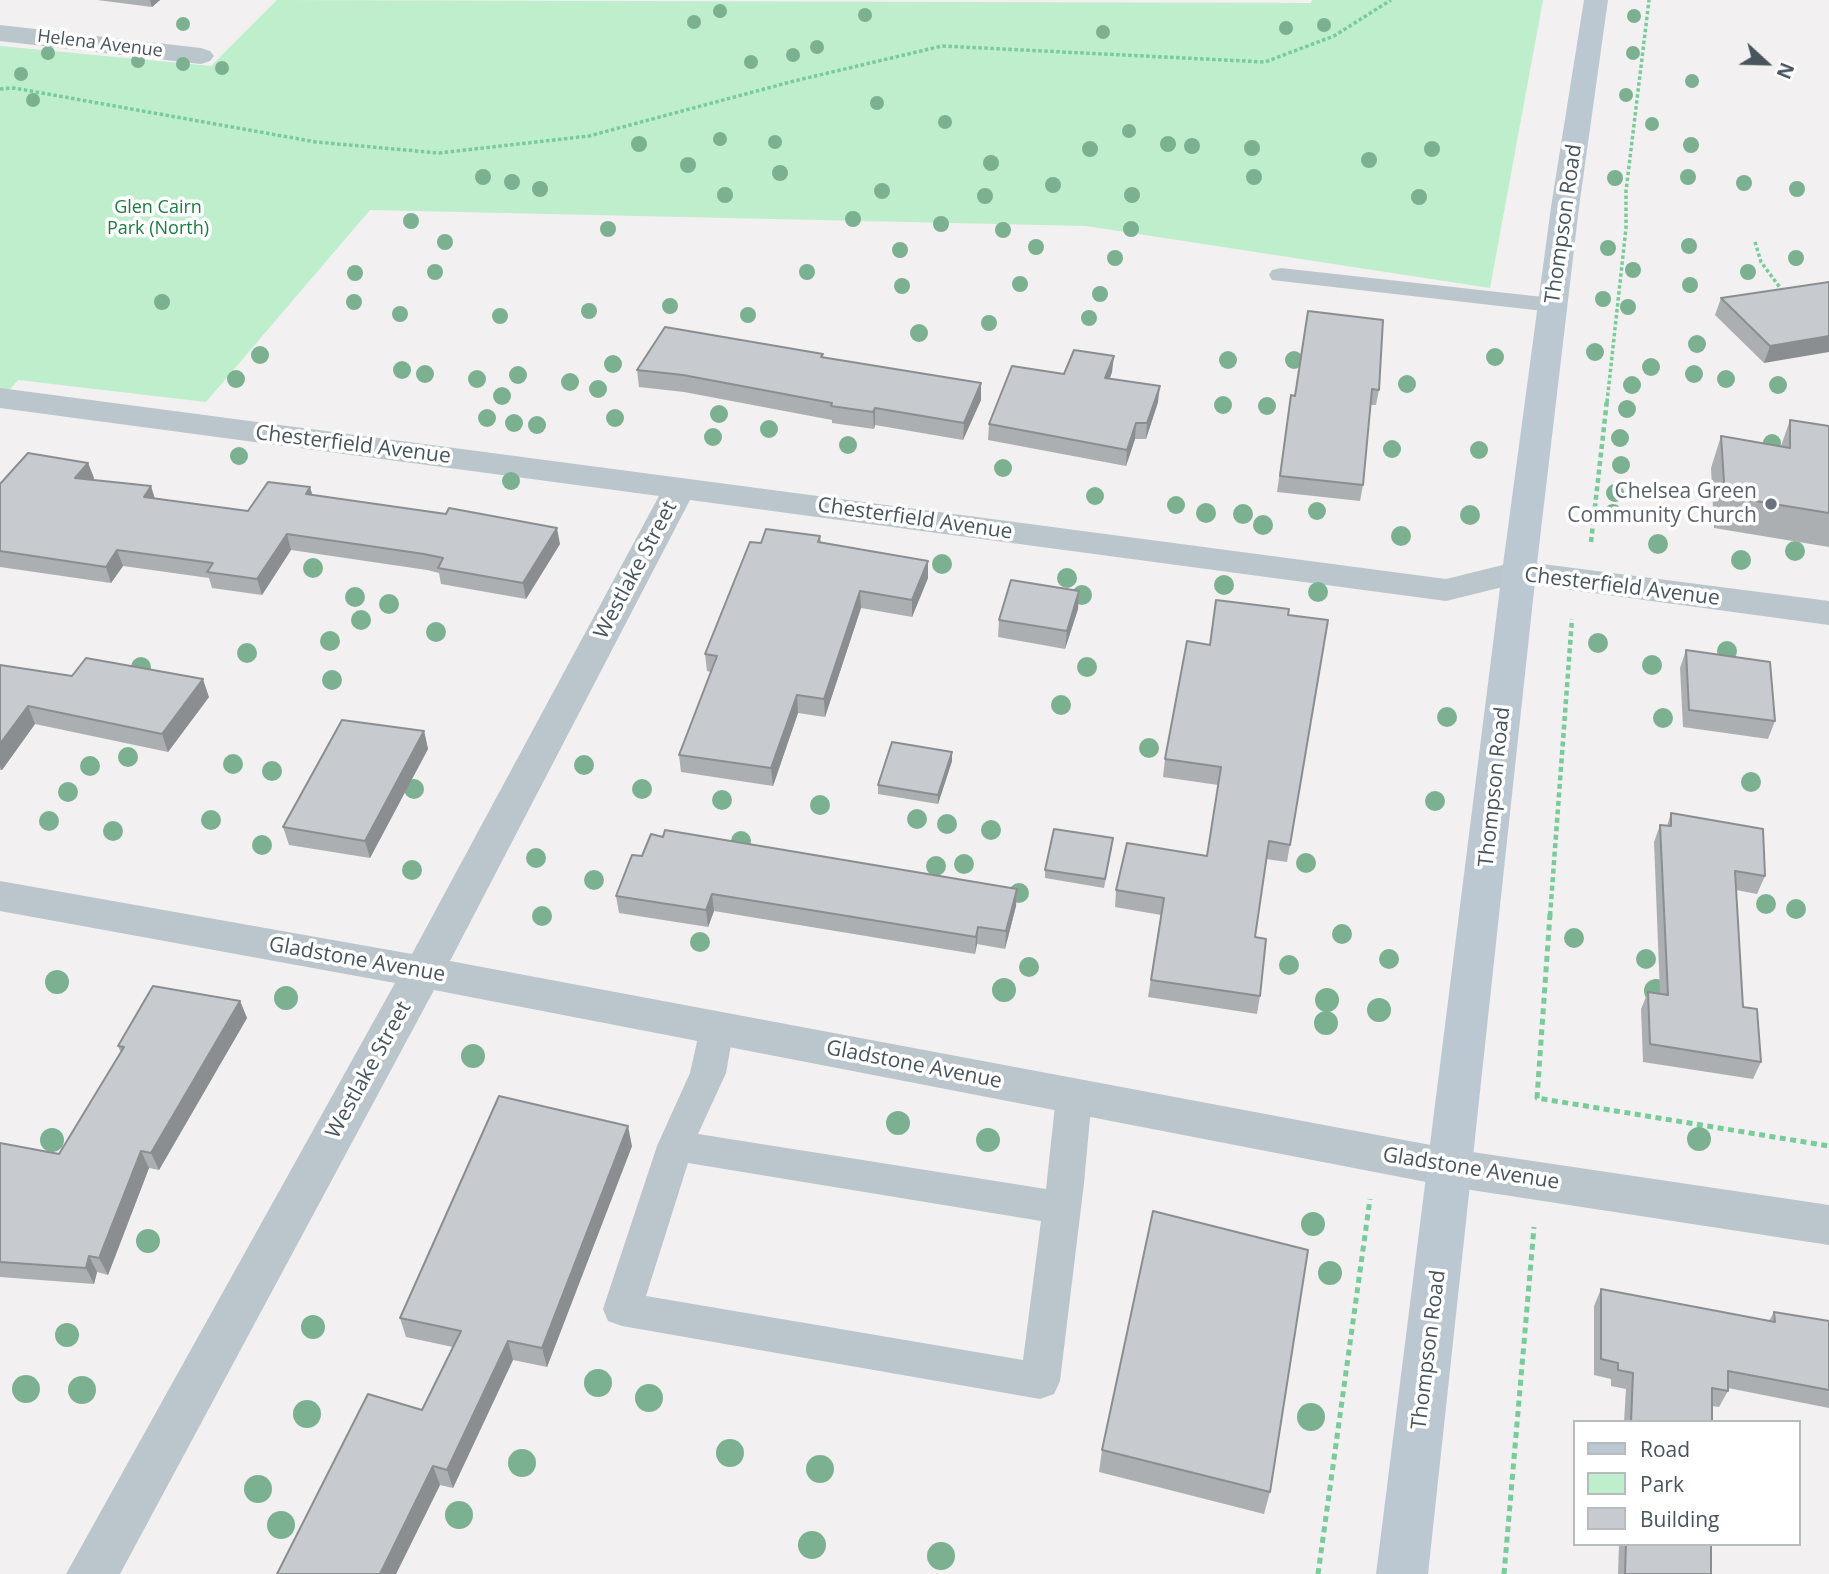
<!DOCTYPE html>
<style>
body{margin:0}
#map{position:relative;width:1829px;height:1574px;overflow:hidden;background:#f2f0f0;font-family:"Open Sans",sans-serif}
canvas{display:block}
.legend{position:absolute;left:1573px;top:1420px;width:228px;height:126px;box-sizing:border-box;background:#fff;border:2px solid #b6bbbe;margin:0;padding:9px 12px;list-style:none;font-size:21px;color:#48555d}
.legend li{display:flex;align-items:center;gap:14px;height:35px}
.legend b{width:35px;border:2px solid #b6bbbe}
.north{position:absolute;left:1731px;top:28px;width:70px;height:70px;-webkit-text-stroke:5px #fff;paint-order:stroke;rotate:112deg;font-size:19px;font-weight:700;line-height:28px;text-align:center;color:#48555d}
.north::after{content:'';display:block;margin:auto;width:24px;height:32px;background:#48555d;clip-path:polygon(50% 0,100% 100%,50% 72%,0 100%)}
</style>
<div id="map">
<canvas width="1829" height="1574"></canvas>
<ul class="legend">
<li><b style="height:9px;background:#bcc8d1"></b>Road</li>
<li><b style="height:19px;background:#bfeecd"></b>Park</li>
<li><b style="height:19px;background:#c7cbcf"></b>Building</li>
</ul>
<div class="north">N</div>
</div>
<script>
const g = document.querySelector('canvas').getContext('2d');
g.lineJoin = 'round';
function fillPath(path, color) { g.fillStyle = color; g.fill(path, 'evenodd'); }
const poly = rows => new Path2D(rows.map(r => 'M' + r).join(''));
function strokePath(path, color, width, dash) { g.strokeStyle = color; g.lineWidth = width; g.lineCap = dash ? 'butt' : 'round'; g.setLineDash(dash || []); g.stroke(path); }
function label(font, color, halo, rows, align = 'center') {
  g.font = font + ' "Open Sans",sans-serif'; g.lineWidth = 7; g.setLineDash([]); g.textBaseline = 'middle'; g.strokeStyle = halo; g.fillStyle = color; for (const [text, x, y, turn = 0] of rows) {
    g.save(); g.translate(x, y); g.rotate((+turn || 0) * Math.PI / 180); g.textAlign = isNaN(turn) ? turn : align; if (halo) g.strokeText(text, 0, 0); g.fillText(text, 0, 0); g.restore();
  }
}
fillPath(poly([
 [277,0,1311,3,1312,0,1543,0,1490,288,1086,226,370,210,206,402,18,380,0,401,0,46,211,66]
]), '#bfeecd');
strokePath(poly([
 [0,89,14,88,316,142,439,153,589,136,794,81,942,46,1265,62,1334,36,1391,0],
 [1755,242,1761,262,1784,293],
 [1607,402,1626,228,1626,191,1649,0]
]), '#78cc9a', 3.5, [3.5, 2.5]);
strokePath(poly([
 [1591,542,1607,400],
 [1550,916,1572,619]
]), '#78cc9a', 4.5, [5, 3.5]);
strokePath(poly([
 [1550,914,1537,1098,1829,1146],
 [1318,1574,1370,1199],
 [1504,1574,1534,1227]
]), '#78cc9a', 5, [6, 4.5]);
fillPath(poly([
 [1281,268,1552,298,1561,300,1564,305,1561,310,1552,312,1272,280,1269,275,1272,270,1281,268],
 [717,1014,729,1018,734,1028,726,1073,698,1134,1046,1189,1056,1096,1061,1086,1074,1081,1087,1086,1092,1096,1084,1183,1060,1381,1054,1394,1040,1399,622,1326,608,1321,603,1309,657,1146,690,1073,700,1028,705,1018,717,1014],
 [688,1163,1041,1221,1023,1360,646,1296,688,1163]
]), '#bbc5cc');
fillPath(poly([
 [0,25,201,48,210,51,214,56,210,61,201,64,0,41,0,25],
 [0,388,1446,579,1519,561,1829,601,1829,625,1519,583,1446,601,690,500,450,961,1452,1149,1829,1205,1829,1245,1452,1187,434,990,120,1574,66,1574,395,983,0,911,0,881,412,954,659,496,0,408,0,388]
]), '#bbc5cc');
fillPath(poly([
 [1584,0,1608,0,1579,207,1536,572,1428,1574,1376,1574,1502,572,1551,207,1584,0]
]), '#bcc8d1');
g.fillStyle = '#7bb190';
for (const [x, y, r] of [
 [720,11,7],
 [865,15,7],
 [1634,16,7],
 [694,22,7],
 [183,24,7],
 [1324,25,7],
 [1286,28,7],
 [1103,32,7],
 [817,47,7],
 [48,53,7],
 [1633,53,7],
 [793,55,7],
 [138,61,7],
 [751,62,7],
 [183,64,7],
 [222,68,7],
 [21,74,7],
 [1692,81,7],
 [1626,95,7],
 [33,100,7],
 [877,103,7],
 [945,122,7],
 [1652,124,7],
 [1129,131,7],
 [720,139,7],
 [775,142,7],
 [639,144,8],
 [1168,144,8],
 [1691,145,8],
 [1192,146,8],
 [1252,148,8],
 [1090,149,8],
 [1432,149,8],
 [1369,160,8],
 [991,163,8],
 [688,165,8],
 [780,173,8],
 [483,177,8],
 [1254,177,8],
 [1688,177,8],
 [1615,178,8],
 [512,182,8],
 [1744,183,8],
 [1053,185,8],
 [540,189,8],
 [1797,189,8],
 [882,191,8],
 [725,195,8],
 [1132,195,8],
 [985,196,8],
 [1419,197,8],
 [853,219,8],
 [411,221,8],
 [941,224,8],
 [608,229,8],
 [1131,229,8],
 [1003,230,8],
 [445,242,8],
 [1689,246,8],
 [1036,247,8],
 [1608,248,8],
 [900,250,8],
 [1115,258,8],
 [1796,258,8],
 [1633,270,8],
 [435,272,8],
 [807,272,8],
 [1748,272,8],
 [355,273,8],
 [1020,284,8],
 [1690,285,8],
 [902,286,8],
 [1100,294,8],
 [1603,299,8],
 [162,302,8],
 [354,302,8],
 [670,306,8],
 [1628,307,8],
 [589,311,8],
 [400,314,8],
 [748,315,8],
 [500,316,8],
 [1089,318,8],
 [989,323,8],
 [919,333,9],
 [1697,344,9],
 [1595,352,9],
 [260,355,9],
 [1495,357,9],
 [1228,360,9],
 [1294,360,9],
 [613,364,9],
 [1651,367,9],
 [402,370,9],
 [425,374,9],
 [1694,374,9],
 [518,375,9],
 [236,379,9],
 [477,379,9],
 [1726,379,9],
 [570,382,9],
 [1407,384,9],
 [1632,385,9],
 [1778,385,9],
 [598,389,9],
 [502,396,9],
 [1223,405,9],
 [1267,406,9],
 [1627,409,9],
 [719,414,9],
 [487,418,9],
 [615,418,9],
 [514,423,9],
 [537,425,9],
 [769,429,9],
 [713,437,9],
 [1620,438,9],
 [1772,443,9],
 [848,445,9],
 [1392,449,9],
 [1479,450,9],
 [239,456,9],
 [1621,465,9],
 [1003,468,9],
 [511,481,9],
 [1615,493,9],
 [1095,496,9],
 [1176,505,9],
 [1317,511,9],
 [1206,513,10],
 [1243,514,10],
 [1613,514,10],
 [1470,515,10],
 [1263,525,10],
 [1401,536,10],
 [1658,544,10],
 [1795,551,10],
 [1741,560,10],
 [942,564,10],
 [313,568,10],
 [1067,578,10],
 [1224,585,10],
 [1318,592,10],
 [1082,595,10],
 [355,597,10],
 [389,604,10],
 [361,620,10],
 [436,632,10],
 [330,641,10],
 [1598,643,10],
 [1727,651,10],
 [247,653,10],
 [1652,665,10],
 [141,667,10],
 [1087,667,10],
 [332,680,10],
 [1061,705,10],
 [1447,717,10],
 [1663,718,10],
 [1149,748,10],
 [128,757,10],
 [233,764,10],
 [584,765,10],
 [90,766,10],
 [272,771,10],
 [1751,782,10],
 [414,789,10],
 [642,789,10],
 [68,792,10],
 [722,800,10],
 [1435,801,10],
 [820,805,10],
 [917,819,10],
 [211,820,10],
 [49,821,10],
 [947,824,10],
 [991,830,10],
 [113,831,10],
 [741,841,10],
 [262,845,10],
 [536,858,10],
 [1306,863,10],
 [964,864,10],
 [936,866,10],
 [412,870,10],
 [594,880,10],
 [1019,893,10],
 [1766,904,10],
 [1796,909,10],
 [542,916,10],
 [1342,934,10],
 [1574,938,10],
 [700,942,10],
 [1389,959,10],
 [1646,959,10],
 [1289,965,10],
 [1029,967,10],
 [57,982,12],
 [1004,990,12],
 [1656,991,12],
 [286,998,12],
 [1327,1000,12],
 [1379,1010,12],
 [1326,1023,12],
 [473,1056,12],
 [898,1123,12],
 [1699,1139,12],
 [52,1140,12],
 [988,1140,12],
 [1313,1224,12],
 [148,1241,12],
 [1330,1273,12],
 [313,1327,12],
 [67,1335,12],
 [598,1383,14],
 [26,1389,14],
 [82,1390,14],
 [649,1398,14],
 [307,1414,14],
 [1311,1417,14],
 [730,1453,14],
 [522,1463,14],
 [820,1469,14],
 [258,1489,14],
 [459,1515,14],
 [281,1525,14],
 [812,1545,14],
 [941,1556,14]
]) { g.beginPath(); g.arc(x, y, r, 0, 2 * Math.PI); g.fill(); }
fillPath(poly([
 [97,0,160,0,152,7],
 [1829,282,1764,363,1715,315,1721,298],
 [1308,311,1379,390,1376,405,1370,405,1363,485,1360,501,1277,492,1291,395,1295,396],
 [823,354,823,358,981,383,981,400,963,440,875,425,874,429,832,423,832,420,684,392,639,387,637,370],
 [1112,372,1110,378,1158,402,1146,439,1135,439,1126,466,988,440,989,424,1064,374],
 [1790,420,1829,426,1829,547,1714,528,1711,468,1721,436,1781,446],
 [88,463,94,478,93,480,155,498,248,511,312,495,560,544,526,599,441,584,439,573,427,570,291,550,262,595,212,588,209,578,123,566,111,583,0,567,0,484],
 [820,536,821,542,928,561,928,578,912,617,861,608,825,717,798,713,773,786,681,772,679,755,711,672,707,671,705,654,761,543],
 [1079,591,1078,609,1065,649,998,637,999,620],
 [1288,615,1328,620,1287,862,1266,859,1255,937,1260,996,1257,1014,1148,997,1161,915,1115,907,1116,890,1207,856,1218,785,1163,777,1165,759,1210,645],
 [1686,650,1775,721,1768,739,1683,727,1680,668],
 [0,665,209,697,168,752,35,724,2,770,0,770],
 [424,731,428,749,370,858,289,845,283,827],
 [952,761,938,804,878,794,878,785],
 [1671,813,1765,876,1757,894,1736,890,1743,1007,1761,1062,1753,1079,1643,1062,1641,1009,1648,992,1660,994,1654,842,1660,825,1667,826],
 [1112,847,1104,888,1045,878,1045,870],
 [1017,889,1016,906,1005,949,977,944,975,954,714,911,708,927,619,913,616,896],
 [240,1001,247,1018,159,1170,149,1168,108,1275,97,1272,94,1284,0,1277,0,1143,59,1154,121,1053,118,1046],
 [632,1146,547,1367,513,1360,453,1488,440,1485,396,1574,277,1574,422,1410,453,1347,406,1337,400,1318],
 [1601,1289,1769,1321,1774,1312,1829,1321,1829,1408,1728,1388,1728,1391,1719,1407,1712,1406,1712,1422,1624,1422,1626,1389,1611,1386,1611,1379,1594,1375,1594,1306],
 [1102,1450,1270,1492,1264,1514,1099,1472],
 [1619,1544,1711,1544,1711,1574,1618,1574]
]), '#abafb2');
fillPath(poly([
 [150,0,160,0,152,7],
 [1829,336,1829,352,1764,363,1770,346],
 [1114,356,1112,372,1104,393,1105,378],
 [981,383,981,400,963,440,964,423],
 [1160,386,1158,402,1146,439,1147,423],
 [875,408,875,425,874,429,873,412],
 [1136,423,1135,439,1126,466,1127,450],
 [88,463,94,478,81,494,75,478],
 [151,486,156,502,144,497],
 [310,487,315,503,306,494],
 [557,528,560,544,526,599,523,583],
 [287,534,291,550,262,595,257,579],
 [117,550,123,566,111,583,106,567],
 [928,561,928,578,912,617,912,600],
 [860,591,861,608,825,717,824,699],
 [1079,591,1078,609,1065,649,1067,631],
 [203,679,209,697,168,752,162,734],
 [797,695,798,713,773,786,771,768],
 [28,706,35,724,2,770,0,767,0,744],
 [424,731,428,749,370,858,365,841],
 [952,752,952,761,938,804,938,795],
 [1017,889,1016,906,1005,949,1006,931],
 [712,894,714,911,708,927,706,910],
 [978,927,977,944,975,954,976,937],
 [240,1001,247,1018,159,1170,151,1153],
 [628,1126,632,1146,547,1367,542,1348],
 [141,1151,149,1168,108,1275,99,1258],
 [89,1256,97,1272,94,1284,86,1268],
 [508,1341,513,1360,453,1488,447,1470],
 [433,1466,440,1485,396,1574,380,1574]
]), '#8b8e91');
const building = poly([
 [1829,282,1829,336,1770,346,1721,298,1829,282],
 [1308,311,1383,320,1379,390,1372,389,1363,485,1280,476,1291,395,1295,396,1308,311],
 [665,327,823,354,821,357,981,383,964,423,875,408,873,412,831,406,832,403,683,375,637,370,665,327],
 [1074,350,1114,356,1105,378,1160,386,1147,423,1136,423,1127,450,989,424,1012,366,1064,374,1074,350],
 [1790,420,1829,426,1829,513,1725,496,1721,436,1790,448,1790,420],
 [28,453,88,463,75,478,151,486,144,497,248,511,268,482,310,487,306,494,446,514,449,508,557,528,523,583,438,568,443,558,424,554,287,534,257,579,207,572,213,563,117,550,106,567,0,551,0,484,28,453],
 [766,529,820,536,818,542,928,561,912,600,860,591,824,699,797,695,771,768,679,755,717,656,705,654,750,542,761,543,766,529],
 [1011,580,1079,591,1067,631,999,620,1011,580],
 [1216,600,1289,609,1288,615,1328,620,1290,845,1269,841,1255,937,1266,939,1260,996,1151,980,1164,898,1116,890,1127,843,1207,856,1221,767,1165,759,1187,641,1210,645,1216,600],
 [1686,650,1770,662,1775,721,1689,710,1686,650],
 [86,658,203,679,162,734,28,706,0,744,0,665,72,676,86,658],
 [342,720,424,731,365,841,283,827,342,720],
 [892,742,952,752,938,795,878,785,892,742],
 [1671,813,1763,829,1765,876,1735,871,1743,1007,1757,1009,1761,1062,1650,1044,1648,992,1668,995,1660,825,1671,826,1671,813],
 [1054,829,1113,838,1105,879,1045,870,1054,829],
 [665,830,1017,889,1006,931,978,927,976,937,712,894,706,910,616,896,632,855,642,856,651,834,663,837,665,830],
 [153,986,240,1001,151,1153,141,1151,99,1258,89,1256,86,1268,0,1262,0,1143,59,1154,124,1047,118,1046,153,986],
 [499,1096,628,1126,542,1348,508,1341,447,1470,433,1466,380,1574,277,1574,368,1394,422,1410,461,1331,400,1318,499,1096],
 [1153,1211,1308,1250,1270,1492,1102,1450,1153,1211],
 [1601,1289,1775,1322,1774,1312,1829,1321,1829,1390,1728,1371,1728,1391,1712,1388,1712,1422,1631,1422,1633,1373,1618,1370,1618,1363,1601,1359,1601,1289],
 [1626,1544,1711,1544,1711,1574,1625,1574,1626,1544]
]);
fillPath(building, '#c7cbcf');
strokePath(building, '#8b8e91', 2);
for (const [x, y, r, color] of [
 [1771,504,7,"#6b7280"]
]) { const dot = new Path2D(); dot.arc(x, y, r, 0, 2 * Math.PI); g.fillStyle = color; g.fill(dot); strokePath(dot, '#fff', 2.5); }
label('18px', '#48555d', '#fff', [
 ["Helena Avenue",100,44,7]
]);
label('18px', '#197d41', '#fff', [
 ["Glen Cairn",158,208],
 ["Park (North)",158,229]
]);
label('21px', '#48555d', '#fff', [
 ["Thompson Road",1564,224,-82],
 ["Chesterfield Avenue",353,445,7],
 ["Chesterfield Avenue",915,519,8],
 ["Westlake Street",636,570,-62],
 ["Chesterfield Avenue",1622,587,7],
 ["Thompson Road",1495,787,-84],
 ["Gladstone Avenue",357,960,10],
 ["Gladstone Avenue",914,1065,11],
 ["Westlake Street",369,1070,-61],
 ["Gladstone Avenue",1471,1169,9],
 ["Thompson Road",1429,1350,-83]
]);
label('21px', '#5b616d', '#fff', [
 ["Chelsea Green",1757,492],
 ["Community Church",1757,516]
], 'right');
</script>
